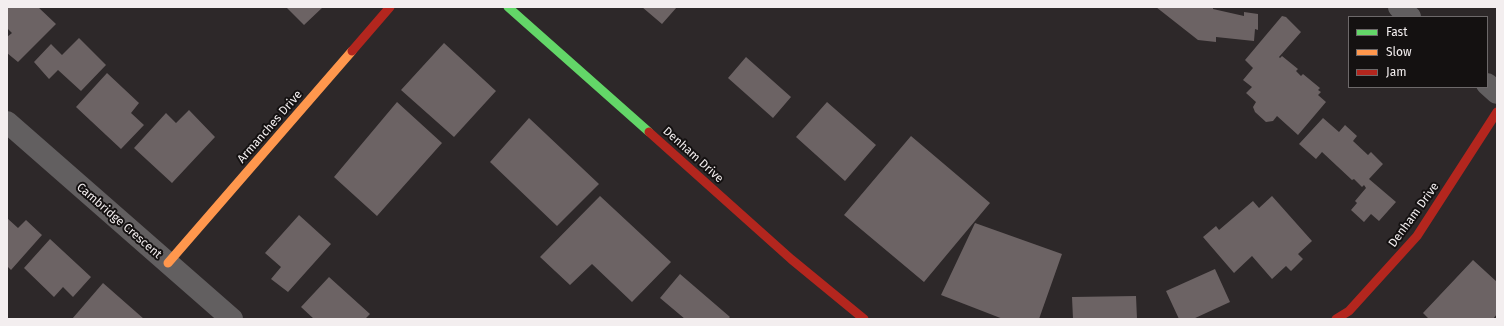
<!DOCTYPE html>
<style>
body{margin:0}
#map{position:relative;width:1504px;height:326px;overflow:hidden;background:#2d2829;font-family:"Fira Sans",sans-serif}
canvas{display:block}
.frame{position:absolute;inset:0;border:8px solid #f3eeef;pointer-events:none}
.legend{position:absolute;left:1348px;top:16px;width:140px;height:72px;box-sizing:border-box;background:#141111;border:1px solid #6d696a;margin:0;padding:5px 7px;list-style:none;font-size:12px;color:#f3eeef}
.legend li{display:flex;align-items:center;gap:8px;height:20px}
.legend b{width:20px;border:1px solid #6d696a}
</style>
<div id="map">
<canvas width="1504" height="326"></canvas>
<div class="frame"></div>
<ul class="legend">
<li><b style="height:5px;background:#63d668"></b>Fast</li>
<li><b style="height:5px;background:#ff974d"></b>Slow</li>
<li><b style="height:5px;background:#b3261e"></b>Jam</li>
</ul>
</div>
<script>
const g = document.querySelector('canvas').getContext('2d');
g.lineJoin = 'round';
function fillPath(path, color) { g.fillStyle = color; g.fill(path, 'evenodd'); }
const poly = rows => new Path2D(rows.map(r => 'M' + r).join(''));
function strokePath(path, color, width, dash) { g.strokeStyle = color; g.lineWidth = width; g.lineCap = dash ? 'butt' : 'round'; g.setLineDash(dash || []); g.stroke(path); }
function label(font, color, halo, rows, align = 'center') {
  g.font = font + ' "Fira Sans",sans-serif'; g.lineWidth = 4; g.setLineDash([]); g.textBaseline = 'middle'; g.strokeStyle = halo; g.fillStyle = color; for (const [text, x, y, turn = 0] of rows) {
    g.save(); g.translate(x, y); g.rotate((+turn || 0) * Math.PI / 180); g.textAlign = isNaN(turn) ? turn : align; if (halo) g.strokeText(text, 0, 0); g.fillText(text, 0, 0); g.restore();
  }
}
fillPath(poly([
 [7,7,38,7,56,24,18,62,7,53,7,37,12,33,7,28],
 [288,7,323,7,304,25,287,8],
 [642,7,677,7,662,24],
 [1156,7,1213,7,1213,9,1244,16,1244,12,1258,14,1258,30,1255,29,1254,41,1216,37,1216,42,1198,40],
 [1282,16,1286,17,1301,32,1279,57,1280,58,1282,56,1298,69,1296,71,1301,76,1303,74,1320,88,1318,90,1321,92,1318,95,1326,102,1298,135,1277,116,1273,121,1266,122,1255,112,1253,107,1256,102,1246,93,1252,87,1243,80,1253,68,1245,60],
 [79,38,106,65,81,91,58,70,49,79,34,62,51,44,62,55],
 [444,43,496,91,454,137,401,90],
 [746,57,791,97,773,118,728,78],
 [107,73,139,103,131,113,144,125,121,149,76,107],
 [397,102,442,143,377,216,334,177],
 [827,102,876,145,845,181,796,137],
 [189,110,215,137,172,183,134,148,166,113,176,123],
 [529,118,599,184,557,226,490,162],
 [1323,118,1339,132,1345,125,1357,136,1353,141,1368,155,1371,152,1383,164,1369,179,1396,202,1379,221,1371,214,1364,222,1351,210,1357,203,1355,201,1366,188,1364,185,1362,187,1354,179,1352,180,1322,152,1316,159,1299,144],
 [911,136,990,203,924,282,844,215],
 [600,196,671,262,632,302,592,264,570,285,540,257],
 [1272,196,1312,241,1298,254,1303,259,1291,271,1286,266,1272,279,1252,256,1234,273,1203,237,1216,226,1219,230,1253,201,1259,208],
 [299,215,331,244,288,292,271,279,281,267,265,253],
 [7,218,18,228,26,220,42,235,11,270,7,266],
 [975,223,1062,254,1039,319,1003,319,941,295],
 [50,239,91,277,73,297,63,287,54,297,24,268],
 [1473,260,1497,282,1497,314,1493,319,1429,319,1423,313],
 [1215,269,1230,302,1193,319,1179,319,1166,291],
 [680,274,730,317,728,319,685,319,660,298],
 [329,277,370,314,365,319,314,319,301,307],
 [103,283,144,319,72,319],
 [1136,296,1137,319,1073,319,1072,297]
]), '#6c6364');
strokePath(poly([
 [1399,7,1410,17],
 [1487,84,1497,93],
 [7,122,232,319]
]), '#625f60', 22);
strokePath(poly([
 [508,7,649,132]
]), '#63d668', 9);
strokePath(poly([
 [168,263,352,51]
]), '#ff974d', 9);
strokePath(poly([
 [352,51,390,7],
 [649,132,791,259,864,319],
 [1336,319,1349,311,1417,236,1497,112]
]), '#b3261e', 9);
label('12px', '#f3eeef', '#141111', [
 ["Armanches Drive",270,127,-49],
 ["Denham Drive",693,155,42],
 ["Denham Drive",1414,215,-54],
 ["Cambridge Crescent",119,221,41]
]);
</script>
